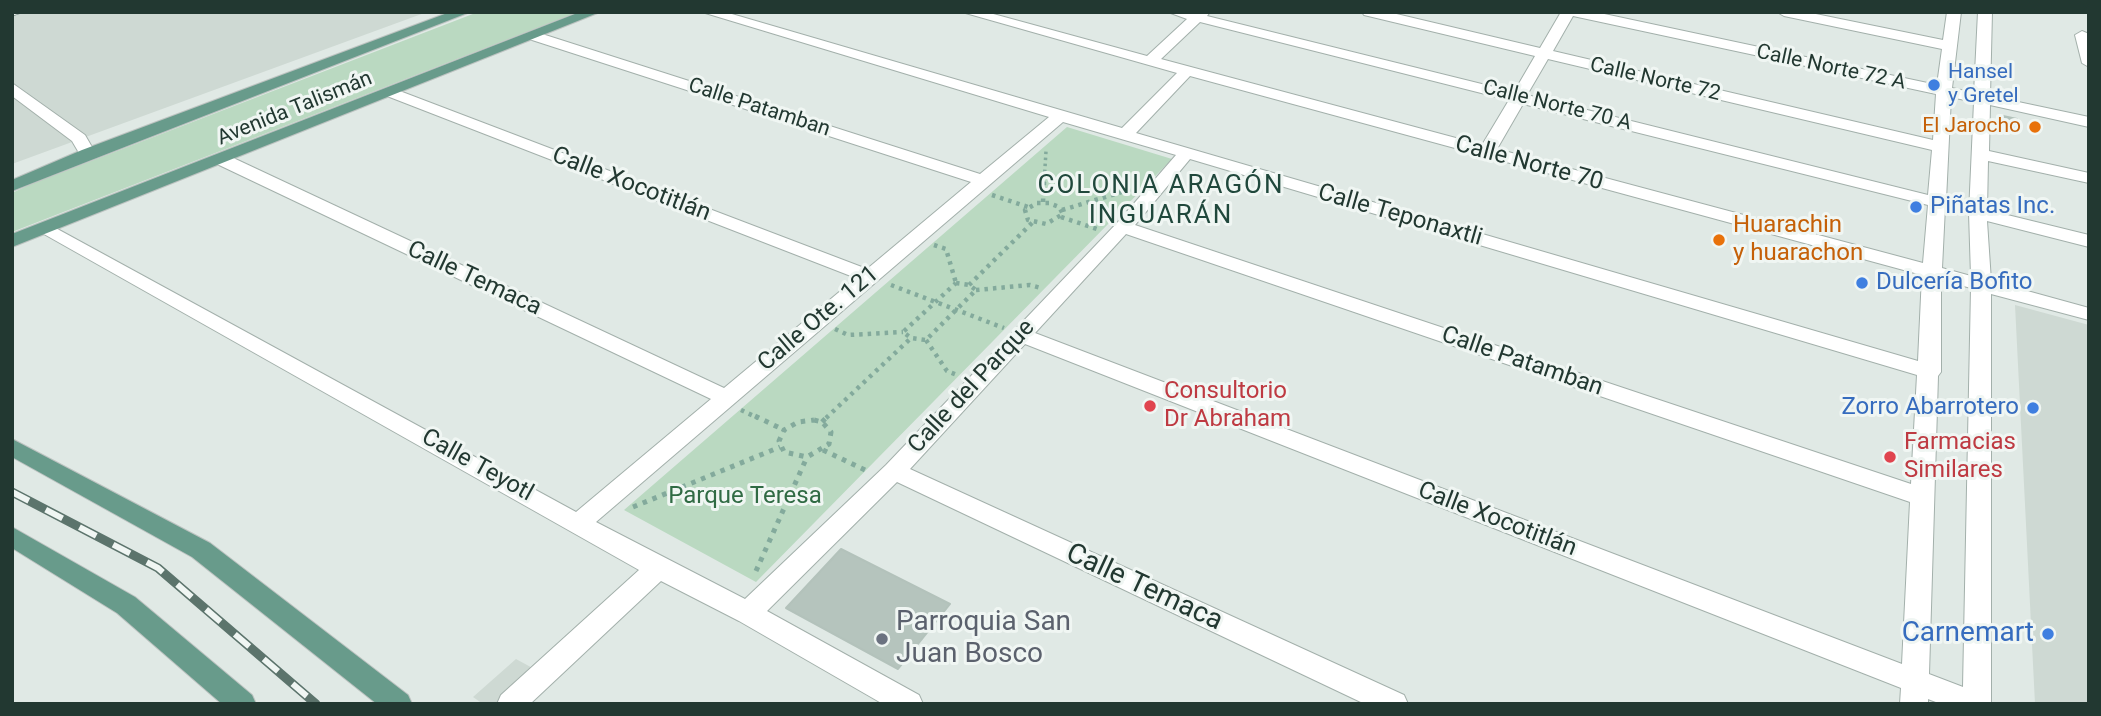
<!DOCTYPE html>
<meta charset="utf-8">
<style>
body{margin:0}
#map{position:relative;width:2101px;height:716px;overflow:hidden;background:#e0e9e5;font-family:Roboto,sans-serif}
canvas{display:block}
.frame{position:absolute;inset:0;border:14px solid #223831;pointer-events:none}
</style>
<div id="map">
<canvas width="2101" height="716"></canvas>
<div class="frame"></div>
</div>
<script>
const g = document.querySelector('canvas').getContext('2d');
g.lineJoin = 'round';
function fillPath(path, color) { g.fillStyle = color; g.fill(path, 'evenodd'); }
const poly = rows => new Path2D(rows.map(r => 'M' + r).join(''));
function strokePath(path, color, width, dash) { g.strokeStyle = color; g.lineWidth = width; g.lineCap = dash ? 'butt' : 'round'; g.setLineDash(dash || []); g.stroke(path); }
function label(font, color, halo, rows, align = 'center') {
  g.font = font + ' Roboto,sans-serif'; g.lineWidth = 6; g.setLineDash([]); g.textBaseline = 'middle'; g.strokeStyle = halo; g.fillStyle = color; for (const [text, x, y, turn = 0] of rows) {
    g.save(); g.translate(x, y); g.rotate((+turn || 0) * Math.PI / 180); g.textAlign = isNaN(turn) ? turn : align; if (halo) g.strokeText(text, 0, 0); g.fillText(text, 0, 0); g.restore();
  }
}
fillPath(poly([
 [12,12,427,12,12,164],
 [2015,305,2089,325,2089,704,2035,704],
 [516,659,538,671,501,704,483,704,473,697]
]), '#ced9d3');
fillPath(poly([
 [478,12,578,12,12,232,12,193,29,185],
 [1067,127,1172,159,756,582,624,510]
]), '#bad9c1');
const building = poly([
 [2003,116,2017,119,2017,129,2003,126,2003,116],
 [841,549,950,604,898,669,786,608,841,549]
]);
fillPath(building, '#b5c4bd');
strokePath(building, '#b3c2bb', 2);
const minor = poly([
 [702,12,725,12,1122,128,1177,73,962,12,986,12,1147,56,1187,19,1168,12,1210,12,1207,16,1514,92,1535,56,1364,15,1362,12,1388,12,1540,48,1561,12,1595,12,1937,85,1942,49,1784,16,1777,12,1806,12,1943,40,1947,12,1961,12,1952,88,1974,93,1978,12,1992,12,1990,96,2089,117,2089,127,1990,105,1989,151,2089,173,2089,183,1988,161,1987,210,2089,235,2089,247,1987,221,1991,281,2089,308,2089,320,1991,294,1991,704,1941,704,1928,699,1928,704,1900,704,1901,688,1025,344,910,469,1404,695,1408,704,1365,704,897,482,767,611,919,695,923,704,883,704,739,621,661,581,530,704,497,704,501,695,639,570,35,229,38,225,50,225,576,512,711,399,217,164,215,160,217,156,229,156,724,388,856,278,387,96,384,93,387,90,397,90,867,269,971,182,529,39,527,36,529,33,539,33,980,174,1049,117,702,12],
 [1573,16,1936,94,1933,140,1553,51,1573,16],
 [1200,22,1509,100,1482,145,1161,59,1200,22],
 [1548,59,1932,150,1928,195,1527,95,1548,59],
 [1190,76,1922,275,1918,361,1136,133,1190,76],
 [1951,97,1974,102,1969,213,1971,276,1942,268,1945,207,1948,203,1946,200,1951,97],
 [1523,104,1928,205,1923,263,1497,149,1523,104],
 [1063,122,1176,155,1117,223,886,465,745,599,596,522,1063,122],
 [1190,159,1917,375,1911,484,1135,225,1190,159],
 [1126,234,1910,502,1902,664,1035,333,1126,234],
 [1941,280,1971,288,1963,687,1929,674,1938,376,1941,372,1941,280],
 [2082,31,2089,34,2089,67,2082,63,2075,35,2082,31],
 [12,83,85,135,96,154,94,158,82,158,72,141,12,96,12,83]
]);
const major = poly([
 [450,12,470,12,12,191,12,180,82,150,450,12],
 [580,12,600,12,12,247,12,234,580,12],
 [12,439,210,543,408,695,412,704,377,704,192,557,12,457,12,439],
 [12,527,135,597,252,695,256,704,222,704,117,613,12,548,12,527]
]);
strokePath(minor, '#a3b0ab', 2);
strokePath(major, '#bdc3c1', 2);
strokePath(poly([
 [1044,184,1046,151]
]), '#83aa9c', 3.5, [2.5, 3.5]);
strokePath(poly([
 [992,195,1028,207],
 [1043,202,1044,182],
 [1037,203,1049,203,1059,207,1063,214,1046,224,1028,220,1025,210,1037,203],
 [1062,210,1132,189],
 [1061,217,1097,229],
 [934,245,946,249,956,283],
 [956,283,969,285,976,290,926,340,911,338,903,332,956,283],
 [891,285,1004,328],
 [969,285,1033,222],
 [976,290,1030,285,1041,288],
 [835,329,848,335,903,332],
 [926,340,947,371,957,375],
 [741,410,758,418],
 [826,418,911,338]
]), '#83aa9c', 4.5, [3.5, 5]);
strokePath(poly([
 [755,416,784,430],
 [814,420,822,422,831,432,829,444,807,457,784,452,779,441,784,430,798,422,814,420],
 [822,422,828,416],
 [823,450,867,471],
 [633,507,780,447],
 [756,571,807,457]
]), '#83aa9c', 5, [4.5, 6]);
fillPath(minor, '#fff');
fillPath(major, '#689b8b');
const railFar1 = poly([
 [12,14,18,12]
]);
const rail = poly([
 [12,492,158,568,316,704]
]);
strokePath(railFar1, '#5c746c', 5);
strokePath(rail, '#5c746c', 9);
strokePath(railFar1, '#f0f6f3', 3.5, [11]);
strokePath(rail, '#f0f6f3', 6, [19]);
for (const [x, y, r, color] of [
 [1934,85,7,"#3f7fe0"],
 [2035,127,7,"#e8710a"],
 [1916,207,7,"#3f7fe0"],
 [1719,240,7,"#e8710a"],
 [1862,283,7,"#3f7fe0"],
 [1150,406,7,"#e0444e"],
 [2033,408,7,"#3f7fe0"],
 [1890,457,7,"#e0444e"],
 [2048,634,7,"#3f7fe0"],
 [882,639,7,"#6b7280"]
]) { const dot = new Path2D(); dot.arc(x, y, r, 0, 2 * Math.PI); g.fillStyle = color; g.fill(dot); strokePath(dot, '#f0f6f3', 2.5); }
label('21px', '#223831', '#f0f6f3', [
 ["Calle Norte 72 A",1831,68,12],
 ["Calle Norte 72",1655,80,13],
 ["Calle Norte 70 A",1557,106,14],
 ["Calle Patamban",759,108,18],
 ["Avenida Talismán",295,109,-22]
]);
label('21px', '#366cbe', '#f0f6f3', [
 ["Hansel",1948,73],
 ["y Gretel",1948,97]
], 'left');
label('21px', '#c56008', '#f0f6f3', [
 ["El Jarocho",2021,127]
], 'right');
label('24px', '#223831', '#f0f6f3', [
 ["Calle Norte 70",1529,164,15],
 ["Calle Xocotitlán",631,185,21],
 ["Calle Teponaxtli",1400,216,16],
 ["Calle Temaca",474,279,25],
 ["Calle Ote. 121",819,319,-40],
 ["Calle Patamban",1522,362,19],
 ["Calle del Parque",972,387,-47],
 ["Calle Teyotl",477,466,29],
 ["Calle Xocotitlán",1497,520,21]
]);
label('24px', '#366cbe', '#f0f6f3', [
 ["Piñatas Inc.",1930,207],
 ["Dulcería Bofito",1876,283],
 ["Zorro Abarrotero",2019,408,"right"]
], 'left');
label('24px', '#c56008', '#f0f6f3', [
 ["Huarachin",1733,226],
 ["y huarachon",1733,254]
], 'left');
label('24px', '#be3a42', '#f0f6f3', [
 ["Consultorio",1164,392],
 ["Dr Abraham",1164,420],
 ["Farmacias",1904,443],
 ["Similares",1904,471]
], 'left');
label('24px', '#306b44', '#f0f6f3', [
 ["Parque Teresa",745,497]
]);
g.letterSpacing = '2px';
label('26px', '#20483c', '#f0f6f3', [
 ["COLONIA ARAGÓN",1161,186],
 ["INGUARÁN",1161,216]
]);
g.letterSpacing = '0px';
label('28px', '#223831', '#f0f6f3', [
 ["Calle Temaca",1144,588,25]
]);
label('28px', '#5b616d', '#f0f6f3', [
 ["Parroquia San",896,623],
 ["Juan Bosco",896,655]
], 'left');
label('28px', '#366cbe', '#f0f6f3', [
 ["Carnemart",2034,634]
], 'right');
</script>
